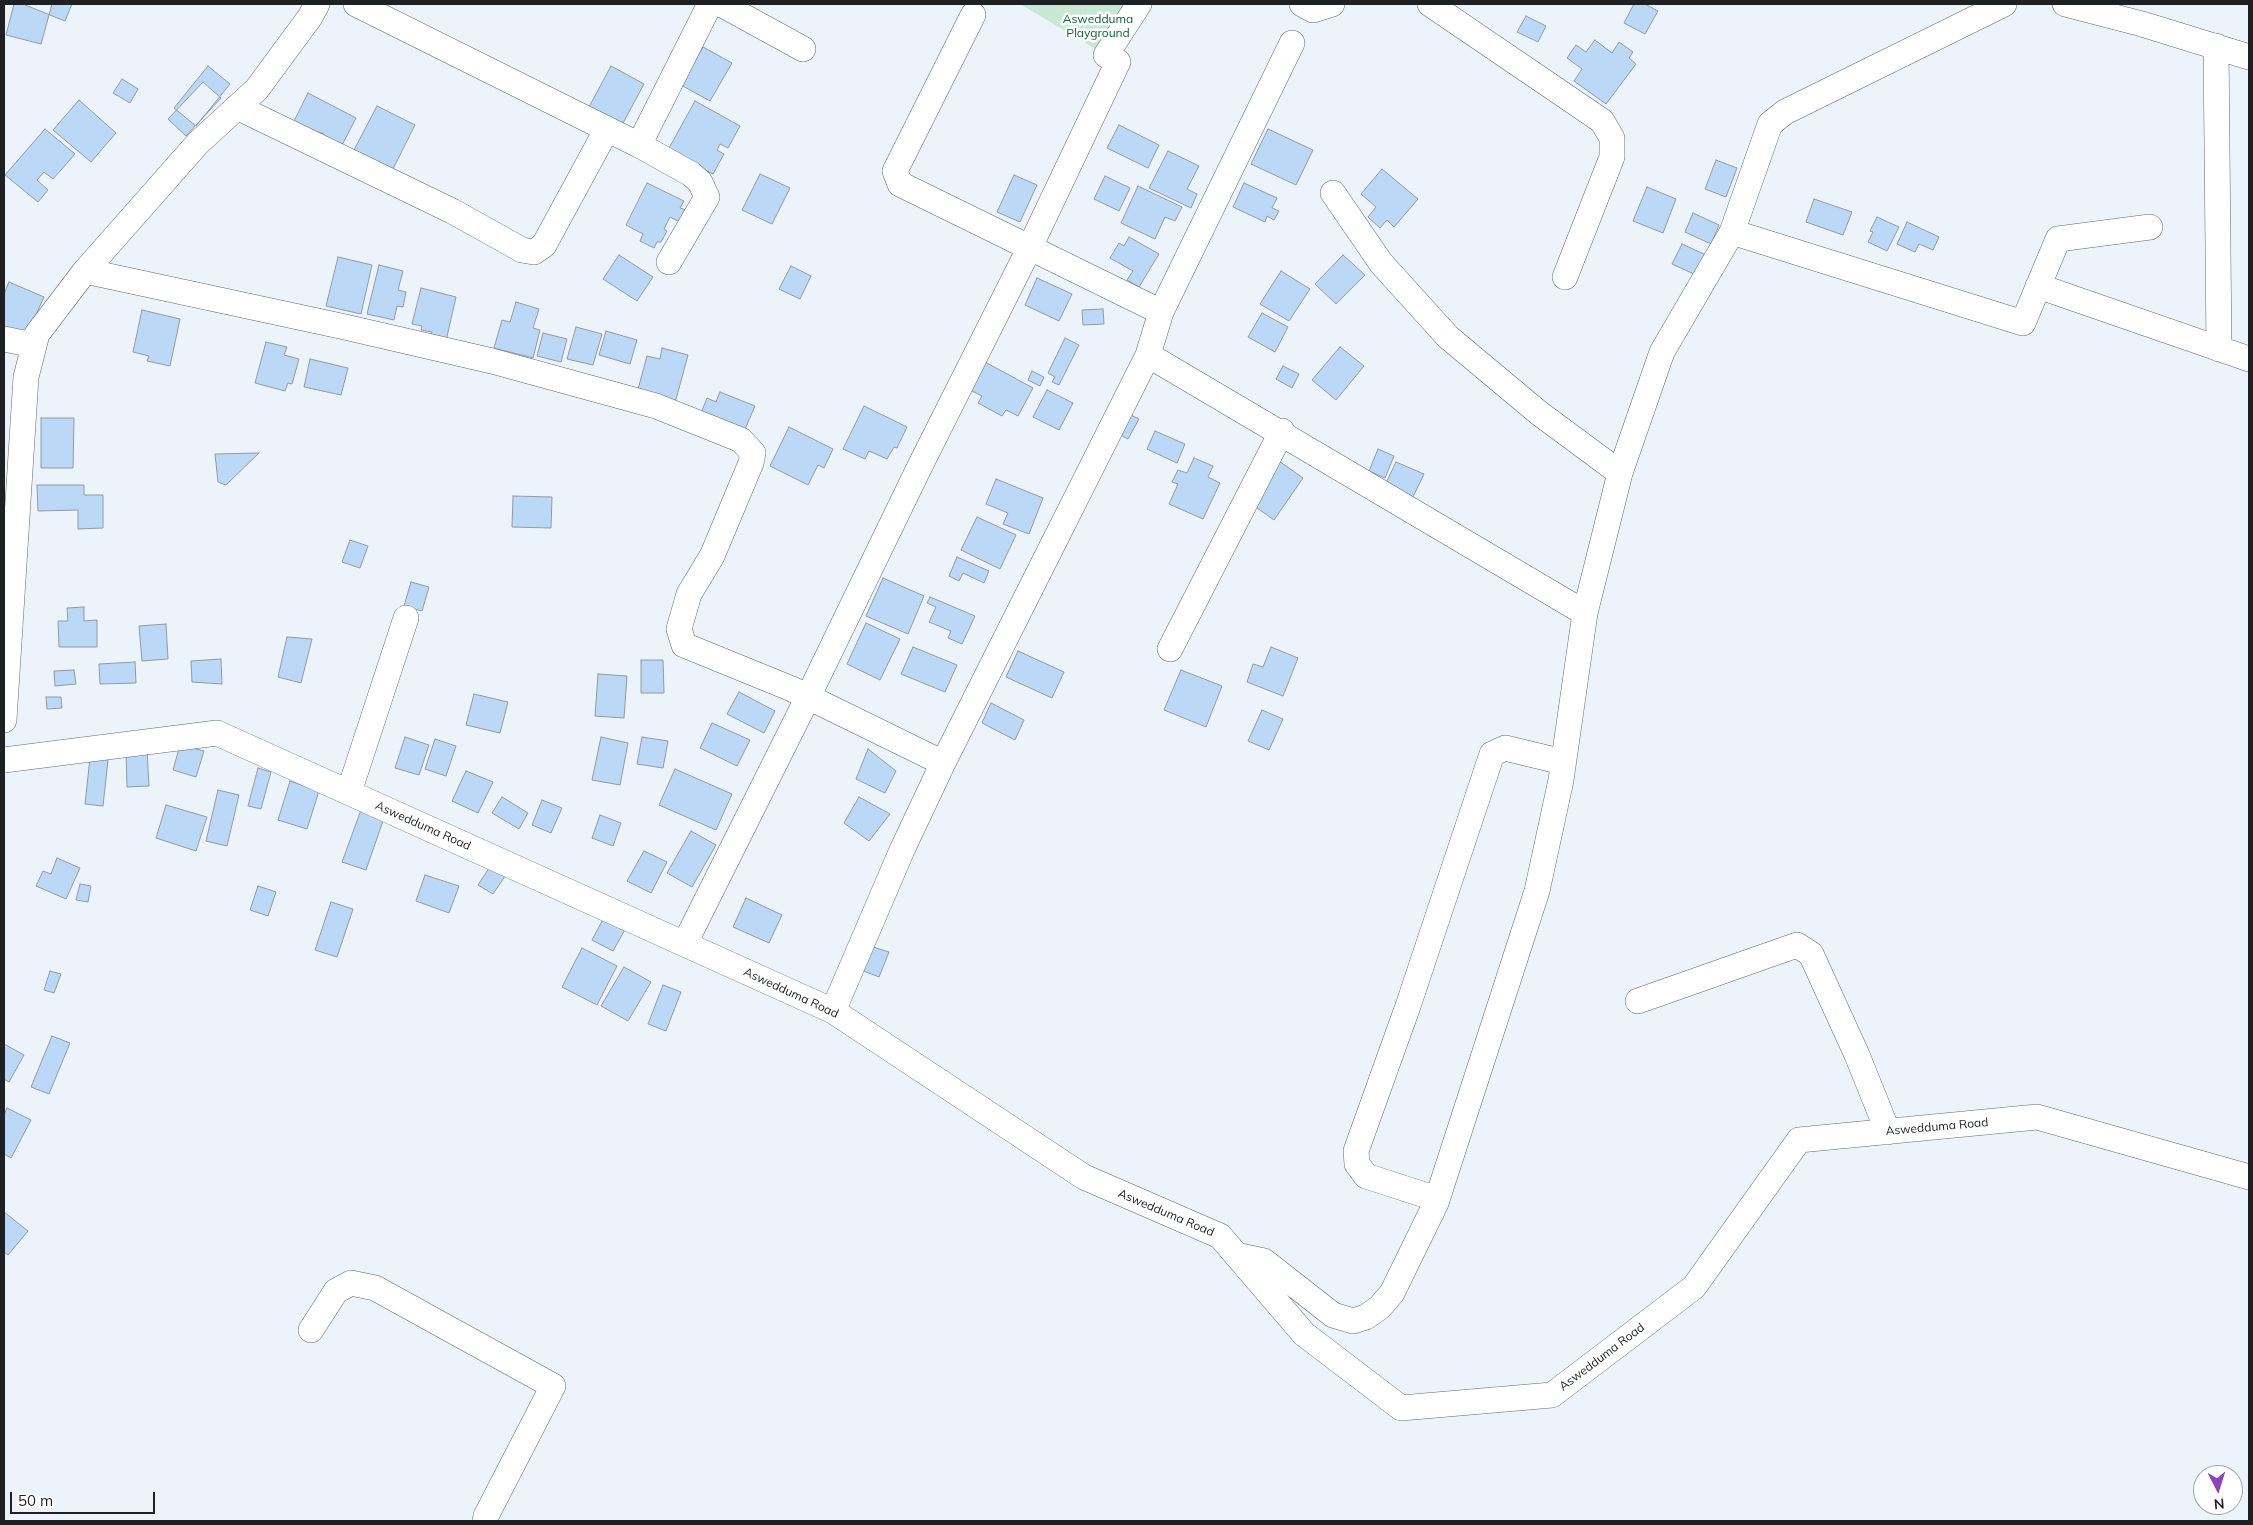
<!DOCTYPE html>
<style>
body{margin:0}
#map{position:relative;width:2253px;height:1525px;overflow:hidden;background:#ecf3fb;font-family:Mulish,sans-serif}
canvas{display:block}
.frame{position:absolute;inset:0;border:5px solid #1e2023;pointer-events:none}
.north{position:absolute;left:2193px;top:1465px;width:50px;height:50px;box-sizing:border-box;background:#fff;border:1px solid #a5a6a7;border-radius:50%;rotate:175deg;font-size:14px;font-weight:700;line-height:20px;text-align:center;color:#1e2023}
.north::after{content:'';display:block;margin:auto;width:18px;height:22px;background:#8a44b8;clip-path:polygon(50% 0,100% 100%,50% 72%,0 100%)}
.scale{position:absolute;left:10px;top:1492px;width:145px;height:22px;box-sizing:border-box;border:2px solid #1e2023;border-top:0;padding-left:6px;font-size:15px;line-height:18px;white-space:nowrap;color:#1e2023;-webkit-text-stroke:4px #fff;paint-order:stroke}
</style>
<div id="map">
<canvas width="2253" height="1525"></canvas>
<div class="frame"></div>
<div class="north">N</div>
<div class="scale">50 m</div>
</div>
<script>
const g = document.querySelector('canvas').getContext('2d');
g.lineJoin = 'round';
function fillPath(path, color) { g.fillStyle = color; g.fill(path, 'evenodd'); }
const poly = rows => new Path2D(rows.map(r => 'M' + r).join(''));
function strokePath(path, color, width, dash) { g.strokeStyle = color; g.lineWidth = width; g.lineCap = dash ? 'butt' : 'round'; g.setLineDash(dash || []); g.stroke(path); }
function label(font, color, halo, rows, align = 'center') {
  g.font = font + ' Mulish,sans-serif'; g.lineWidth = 5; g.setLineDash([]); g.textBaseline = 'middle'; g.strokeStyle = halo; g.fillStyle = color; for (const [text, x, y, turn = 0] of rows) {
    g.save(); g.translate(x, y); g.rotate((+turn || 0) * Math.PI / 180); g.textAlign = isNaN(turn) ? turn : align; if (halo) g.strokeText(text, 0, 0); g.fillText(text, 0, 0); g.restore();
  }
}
fillPath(poly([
 [1020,4,1139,4,1106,55]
]), '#c8e8d3');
const building = poly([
 [14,4,52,4,41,44,6,35,14,4],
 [25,4,72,4,65,21,25,5,25,4],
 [1634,4,1645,4,1658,11,1645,34,1624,23,1634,4],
 [1526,16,1546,26,1538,42,1517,32,1526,16],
 [1595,40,1612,53,1619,42,1633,52,1629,58,1636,64,1606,104,1574,81,1582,69,1567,58,1576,45,1586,52,1595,40],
 [703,47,732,63,710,101,681,85,703,47],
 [208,66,230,84,196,126,174,108,208,66],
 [611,66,644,84,622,125,589,107,611,66],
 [122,79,138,89,130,103,113,93,122,79],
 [203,82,221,98,186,136,168,119,203,82],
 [308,93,356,118,339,151,320,142,324,134,319,132,316,137,292,125,308,93],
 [79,100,116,133,91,162,53,130,79,100],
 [695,101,740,126,728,148,720,144,717,150,724,154,713,174,668,150,695,101],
 [377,106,415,125,393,169,354,150,377,106],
 [1119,125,1159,145,1148,168,1107,148,1119,125],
 [45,129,75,154,53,179,44,172,37,180,48,190,38,202,5,175,45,129],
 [1268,129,1313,150,1296,185,1251,164,1268,129],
 [1168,151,1199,166,1187,189,1197,194,1191,208,1149,188,1168,151],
 [1716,160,1737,168,1726,197,1705,189,1716,160],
 [1382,169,1418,199,1394,227,1387,220,1380,228,1368,217,1376,207,1361,194,1382,169],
 [760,174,790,188,772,224,742,210,760,174],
 [1014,175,1037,185,1020,222,997,212,1014,175],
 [1105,176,1130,188,1119,211,1094,199,1105,176],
 [647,183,684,201,680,208,686,210,680,222,670,217,664,229,667,231,661,242,657,242,654,248,640,241,643,234,626,225,647,183],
 [1244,183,1277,198,1272,208,1279,211,1274,220,1267,216,1265,222,1233,207,1244,183],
 [1138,186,1182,207,1175,221,1165,217,1155,239,1121,223,1138,186],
 [1647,187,1676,199,1663,233,1633,221,1647,187],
 [1814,199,1852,212,1843,235,1806,222,1814,199],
 [1693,213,1719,225,1711,244,1685,232,1693,213],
 [1877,217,1899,227,1887,251,1868,242,1873,232,1870,231,1877,217],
 [1907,222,1939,237,1933,250,1919,244,1915,252,1897,244,1907,222],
 [1129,237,1159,254,1139,287,1127,280,1133,271,1110,258,1119,243,1124,246,1129,237],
 [1682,244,1706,255,1696,275,1672,264,1682,244],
 [619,255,653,277,637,301,603,279,619,255],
 [1343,255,1365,275,1336,304,1315,284,1343,255],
 [338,257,372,265,361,314,326,306,338,257],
 [379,265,403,271,398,290,406,292,403,307,397,306,394,320,367,314,379,265],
 [791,266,811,276,800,299,779,289,791,266],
 [1281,271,1310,289,1289,321,1260,304,1281,271],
 [1037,278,1072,294,1059,321,1025,305,1037,278],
 [9,282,44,297,25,339,4,329,4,294,9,282],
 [421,288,456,297,446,341,430,337,432,332,421,330,422,326,412,324,421,288],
 [516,302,539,309,533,328,540,330,533,358,494,348,502,320,510,322,516,302],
 [1103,309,1104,324,1083,325,1082,310,1103,309],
 [142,310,180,319,170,366,147,361,149,356,133,352,142,310],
 [1262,313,1288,327,1275,352,1248,337,1262,313],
 [576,327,602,334,593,365,567,359,576,327],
 [606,331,637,340,630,364,599,355,606,331],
 [543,333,567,339,561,362,537,356,543,333],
 [1065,338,1079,345,1059,385,1052,382,1055,377,1048,373,1065,338],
 [266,342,287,347,284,355,299,359,292,384,288,383,285,391,255,383,266,342],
 [1340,347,1364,366,1336,400,1312,380,1340,347],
 [662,348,688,355,675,403,637,393,647,356,660,359,662,348],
 [310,359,348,368,341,395,304,387,310,359],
 [985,362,1033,388,1018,416,1006,410,1002,416,978,403,982,396,970,390,985,362],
 [1283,366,1299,374,1292,388,1276,379,1283,366],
 [1032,371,1044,377,1040,386,1028,380,1032,371],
 [1047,390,1073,403,1059,430,1033,417,1047,390],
 [720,392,755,406,743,434,701,413,707,398,716,402,720,392],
 [864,406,907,427,897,448,894,447,887,459,869,451,865,459,843,449,864,406],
 [1125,412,1139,419,1128,439,1115,432,1125,412],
 [41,418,74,418,73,468,41,468,41,418],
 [789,427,833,449,824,468,818,465,808,485,770,466,789,427],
 [1155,431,1185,444,1177,463,1147,449,1155,431],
 [1378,449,1394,456,1385,478,1369,471,1378,449],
 [259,453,226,485,218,482,215,454,259,453],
 [1194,458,1213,466,1208,477,1220,483,1203,519,1169,504,1178,484,1172,482,1178,470,1187,473,1194,458],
 [1279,461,1303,478,1274,520,1250,503,1279,461],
 [1396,462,1424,474,1413,497,1385,485,1396,462],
 [996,479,1043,498,1029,534,1003,524,1008,513,986,504,996,479],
 [37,485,84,485,84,495,103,495,103,528,78,529,78,510,38,511,37,485],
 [513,496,552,497,551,528,512,527,513,496],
 [977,517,1016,535,1000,569,961,550,977,517],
 [350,540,368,546,360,568,342,562,350,540],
 [957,557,989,571,984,583,963,573,959,581,949,576,957,557],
 [883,578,924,596,908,634,866,616,883,578],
 [411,582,429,587,422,611,404,606,411,582],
 [930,597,975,616,962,644,948,638,951,631,929,622,936,607,927,603,930,597],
 [84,607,84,621,97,620,97,647,59,647,58,621,68,621,67,608,84,607],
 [866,623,900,639,880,680,847,664,866,623],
 [166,624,168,659,142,661,139,626,166,624],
 [287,637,312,639,301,683,278,677,287,637],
 [913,647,957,665,945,692,901,674,913,647],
 [1271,647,1298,658,1283,696,1247,682,1253,664,1263,667,1271,647],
 [1018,651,1064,672,1052,698,1006,677,1018,651],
 [221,659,222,684,192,682,191,661,221,659],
 [641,660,663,660,664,693,641,693,641,660],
 [135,662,136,683,100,684,99,664,135,662],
 [74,670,76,684,55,686,54,671,74,670],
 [1181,670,1222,686,1206,727,1164,710,1181,670],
 [598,674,627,676,624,718,595,716,598,674],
 [739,692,775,711,764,733,727,714,739,692],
 [474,694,508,702,500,733,466,725,474,694],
 [46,697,61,697,62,708,47,709,46,697],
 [991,703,1024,720,1015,740,982,723,991,703],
 [1262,710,1283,719,1269,750,1248,741,1262,710],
 [712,723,750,740,737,766,700,748,712,723],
 [405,737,429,745,419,775,395,768,405,737],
 [601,737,628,743,620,785,592,780,601,737],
 [642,737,668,741,663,768,637,764,642,737],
 [435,739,456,746,446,776,425,769,435,739],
 [180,745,204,751,196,777,173,770,180,745],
 [147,749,149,786,127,787,126,751,147,749],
 [868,749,896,771,885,793,856,779,868,749],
 [90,758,108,760,103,806,85,804,90,758],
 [258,768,271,772,261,809,248,806,258,768],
 [675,769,732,794,716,830,659,805,675,769],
 [466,771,493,782,478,813,452,801,466,771],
 [290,781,319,791,307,829,278,820,290,781],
 [218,790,239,795,227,846,206,841,218,790],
 [502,797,528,813,519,829,492,813,502,797],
 [859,797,890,814,869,841,844,823,859,797],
 [542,800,562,808,551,833,532,825,542,800],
 [166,805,207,817,196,851,156,838,166,805],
 [361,810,384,818,366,870,342,862,361,810],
 [600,815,621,823,613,846,592,838,600,815],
 [691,831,716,845,692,887,667,873,691,831],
 [644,851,667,862,651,893,627,881,644,851],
 [57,858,80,868,66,899,36,886,43,871,51,874,57,858],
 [493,862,508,872,493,894,478,885,493,862],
 [425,875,459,886,449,913,416,901,425,875],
 [80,884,91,886,88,902,76,900,80,884],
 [258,886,276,892,268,916,250,910,258,886],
 [746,898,782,915,769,943,733,927,746,898],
 [331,902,353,909,337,957,315,950,331,902],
 [606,914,627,926,613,951,592,940,606,914],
 [870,946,889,952,879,977,861,970,870,946],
 [582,948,617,966,597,1005,562,987,582,948],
 [624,967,651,982,628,1021,601,1006,624,967],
 [50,971,61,974,54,993,44,990,50,971],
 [663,985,681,992,666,1031,648,1024,663,985],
 [52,1036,70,1043,49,1094,31,1087,52,1036],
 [4,1044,24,1055,9,1082,4,1079,4,1044],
 [7,1108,31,1120,11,1158,4,1154,4,1115,7,1108],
 [4,1212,28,1231,8,1255,4,1252,4,1212]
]);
fillPath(building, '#bbd8f7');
strokePath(building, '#939aa2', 1);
const minor = poly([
 [356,4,639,145,691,174,700,182,707,197,669,262],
 [721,4,803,49],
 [1302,4,1313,10,1332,4],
 [1430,4,1602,121,1612,138,1612,157,1565,277],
 [2065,4,2142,24,2249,57],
 [973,15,895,171,900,184,1161,312],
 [2216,46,2219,349],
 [237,107,452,211,522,250,534,252,544,245,607,129],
 [639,145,710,4],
 [1333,193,1381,263,1448,337,1539,413,1620,473,1585,613],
 [1732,232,2023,323,2058,239,2150,227],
 [85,271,345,327,492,361,656,406,741,440,753,453,751,463,712,556,689,594,679,629,684,645,792,689,943,763],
 [2038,286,2249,359],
 [4,339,34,345],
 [1148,355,1161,312,1292,43],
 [1620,473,1662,352,1732,232,1770,124,1785,112,2004,4],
 [1170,649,1282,431],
 [4,720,26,377,37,334,85,271,198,143,257,89,310,17,317,4],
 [4,760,217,733,833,1011,1084,1177,1220,1236,1304,1334,1401,1408,1552,1395,1694,1287,1799,1140,2037,1117,2249,1177],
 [349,792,406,618],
 [688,937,808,697,919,468,1030,247,1118,62,1106,55,1139,4],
 [1638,1001,1797,945,1811,954,1857,1055,1888,1132],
 [833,1011,902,850,943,763,1148,355,1585,613,1561,780,1537,891,1436,1203,1392,1293,1380,1307,1366,1317,1353,1321,1333,1315,1264,1261,1236,1255],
 [1437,1199,1366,1176,1357,1164,1356,1151,1408,1006,1492,754,1505,748,1563,762],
 [311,1330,336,1291,351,1283,375,1288,553,1386,486,1516,485,1521]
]);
strokePath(minor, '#62696f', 26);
strokePath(minor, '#fff', 25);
label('12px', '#106039', '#fff', [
 ["Aswedduma",1098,19],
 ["Playground",1098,33]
]);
label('12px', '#1e2023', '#fff', [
 ["Aswedduma Road",423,826,24],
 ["Aswedduma Road",791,993,25],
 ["Aswedduma Road",1937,1127,-5],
 ["Aswedduma Road",1166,1213,23],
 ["Aswedduma Road",1602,1357,-37]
]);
</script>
